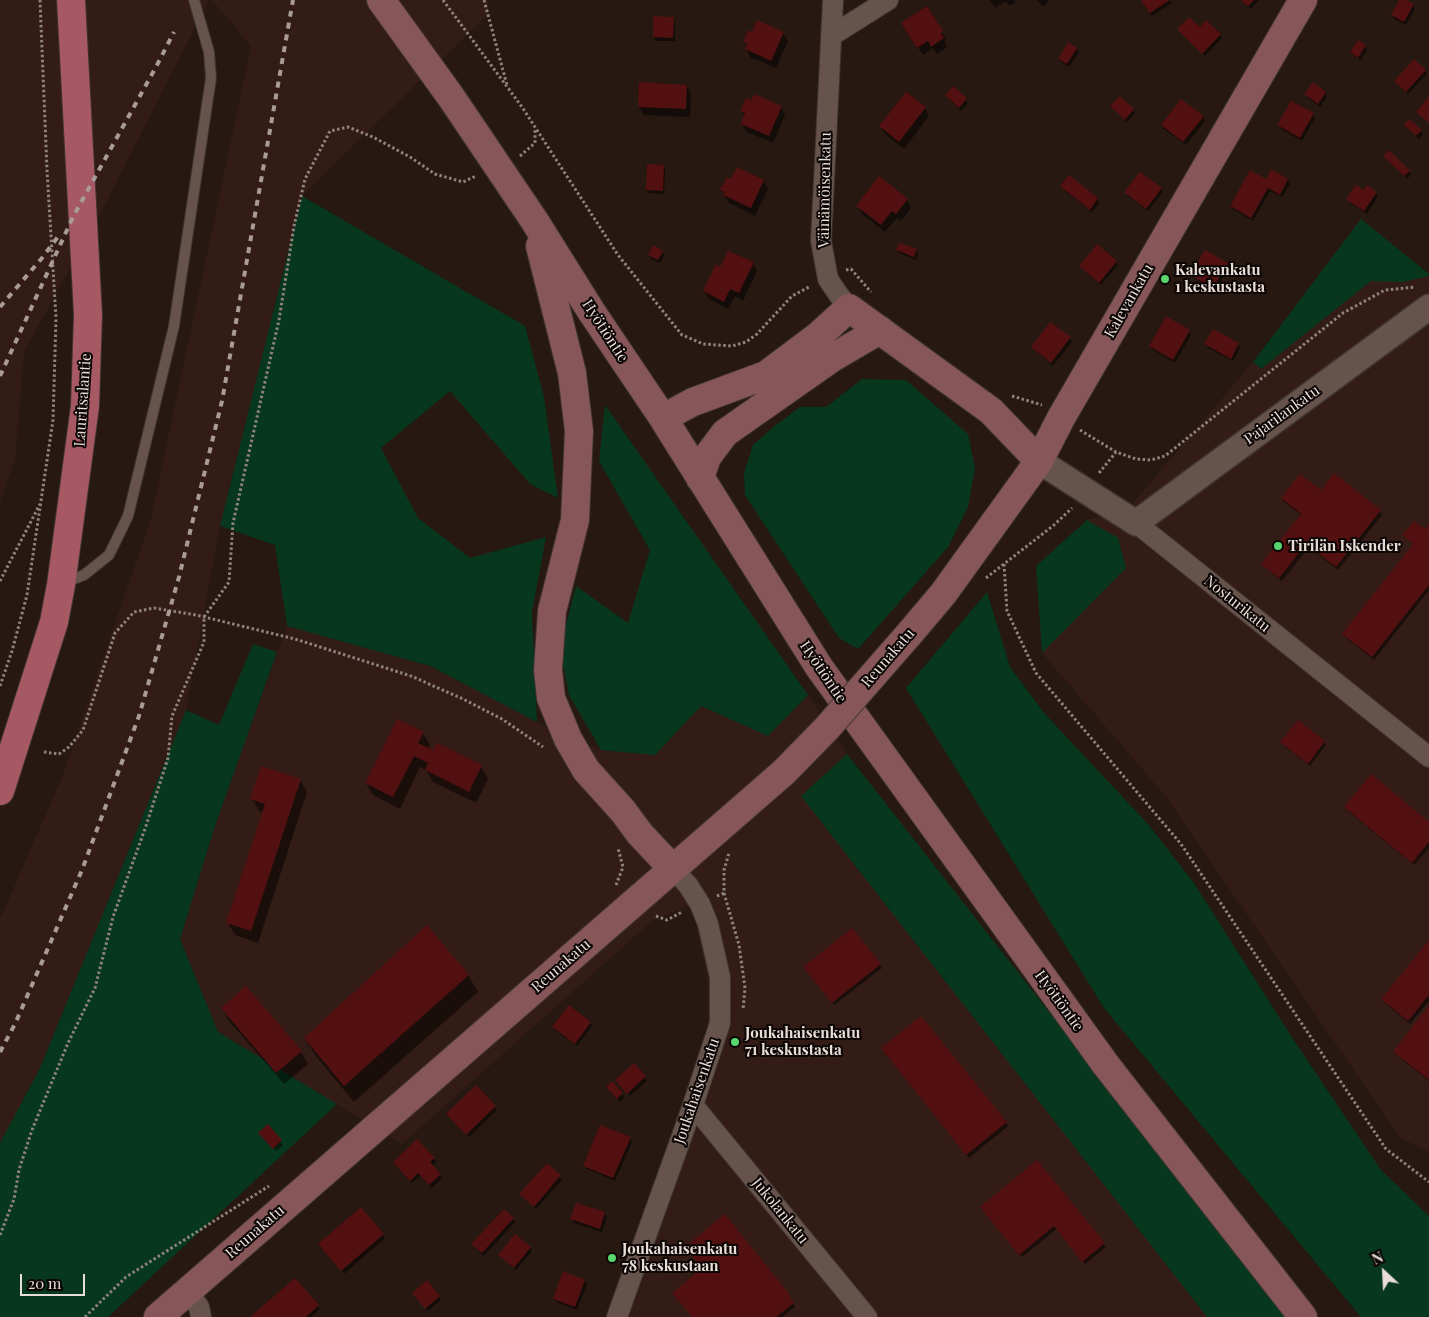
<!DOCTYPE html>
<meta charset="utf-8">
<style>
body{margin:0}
#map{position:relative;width:1429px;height:1317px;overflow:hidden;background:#271812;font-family:"Playfair Display",serif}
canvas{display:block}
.north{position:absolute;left:1359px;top:1247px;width:50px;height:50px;-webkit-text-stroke:4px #0b0504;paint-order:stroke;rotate:335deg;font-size:14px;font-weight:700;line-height:20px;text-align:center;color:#e9ddd9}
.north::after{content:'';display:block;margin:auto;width:18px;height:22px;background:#e9ddd9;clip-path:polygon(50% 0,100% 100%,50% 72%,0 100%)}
.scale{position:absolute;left:20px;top:1274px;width:65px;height:22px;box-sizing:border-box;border:2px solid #e9ddd9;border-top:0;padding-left:6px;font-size:15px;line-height:18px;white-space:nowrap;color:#e9ddd9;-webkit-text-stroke:4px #0b0504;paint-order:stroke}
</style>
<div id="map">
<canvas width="1429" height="1317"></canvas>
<div class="north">N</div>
<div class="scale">20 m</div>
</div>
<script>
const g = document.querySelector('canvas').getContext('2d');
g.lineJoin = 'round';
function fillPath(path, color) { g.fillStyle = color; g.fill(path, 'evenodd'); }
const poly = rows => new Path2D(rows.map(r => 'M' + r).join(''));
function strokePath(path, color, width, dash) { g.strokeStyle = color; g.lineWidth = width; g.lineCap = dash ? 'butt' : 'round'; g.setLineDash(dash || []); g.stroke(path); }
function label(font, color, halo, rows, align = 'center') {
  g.font = font + ' "Playfair Display",serif'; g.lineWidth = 4; g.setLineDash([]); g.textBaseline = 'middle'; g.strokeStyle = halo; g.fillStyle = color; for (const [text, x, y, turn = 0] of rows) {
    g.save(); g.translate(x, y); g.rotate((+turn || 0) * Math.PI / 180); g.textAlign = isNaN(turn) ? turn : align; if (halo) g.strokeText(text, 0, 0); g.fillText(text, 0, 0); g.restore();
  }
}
fillPath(poly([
 [0,0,209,0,109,197,24,352,15,460,0,502],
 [212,0,489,0,487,15,302,196,220,526,186,710,40,1068,0,1143,0,919,63,775,151,518,251,46],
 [1361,219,1429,274,1429,1151,1401,1139,1167,798,1042,653,1036,566,1087,520,1127,510,1253,362],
 [287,626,430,666,537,722,601,750,655,755,701,706,768,736,808,695,847,754,1288,1317,606,1317,682,1107,708,1025,708,981,692,904,651,922,402,1144,218,1032,180,939,215,826]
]), '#321c15');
fillPath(poly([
 [302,196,525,326,544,397,558,498,530,484,450,391,381,448,418,518,470,558,546,537,532,612,537,722,430,666,287,626,275,545,220,526],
 [1361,219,1429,274,1429,276,1403,282,1371,281,1261,369,1253,362],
 [862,379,906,380,968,434,975,468,968,507,948,547,858,649,839,638,745,495,744,473,753,445,772,428,800,407,826,407],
 [605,405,808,695,768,736,701,706,655,755,601,750,569,695,560,648,576,586,628,623,650,550,599,461],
 [1087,520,1118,538,1126,568,1042,653,1036,566],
 [987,592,1010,667,1045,714,1148,824,1194,883,1293,1039,1381,1170,1429,1216,1429,1317,1361,1317,1104,1008,906,688],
 [253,644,277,652,215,826,180,939,218,1032,337,1104,108,1317,0,1317,0,1143,40,1068,186,710,219,725],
 [847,754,1288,1317,1207,1317,801,796]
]), '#07371f');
fillPath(poly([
 [990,0,1014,0,1016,2,1009,6,1006,1,995,8],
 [1037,0,1049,0,1049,1,1043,7],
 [1144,0,1170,0,1172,3,1152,16,1143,1],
 [1241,0,1259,0,1251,9],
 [1401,0,1413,5,1415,9,1406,25,1394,19,1392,15],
 [655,17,673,18,675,22,675,41,656,41,654,37],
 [1178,29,1200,29,1220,35,1222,38,1205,56],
 [907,31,942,32,946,40,944,41,947,47,937,54,933,48,923,55],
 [753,33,783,33,788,41,776,68,750,57,744,42],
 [1359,42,1365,46,1367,50,1361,60,1354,56,1352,52],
 [1077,48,1079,52,1069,67,1061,62,1059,59],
 [1425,71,1427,74,1408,94,1395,81],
 [687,86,691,94,690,117,644,115,639,107],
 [953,88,968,103,961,111,946,96],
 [1325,93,1327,97,1320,107,1308,98,1306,94],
 [1120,98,1135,113,1127,122,1112,106],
 [781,107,785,115,773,143,747,132,742,124,745,117,742,111],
 [925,108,929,116,904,149,885,134,880,126],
 [1313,114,1315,118,1302,141,1281,129,1279,125],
 [1203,117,1205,121,1186,145,1164,129,1162,125],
 [1405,125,1421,131,1423,134,1419,139],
 [1387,159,1409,171,1411,175,1407,179],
 [663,166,665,169,664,194,649,193,647,190],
 [1271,171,1288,180,1290,184,1282,197,1270,191,1253,221,1233,209,1231,206,1266,181],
 [1070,177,1097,199,1099,203,1092,212,1064,190,1062,187],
 [732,180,763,181,768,189,755,216,729,203,722,190],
 [1368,187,1376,193,1378,196,1367,214,1350,202,1348,199,1364,192],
 [1161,189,1163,192,1148,211,1128,196,1126,192],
 [907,200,911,208,901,221,897,218,885,232,862,214,858,206],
 [897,250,916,250,918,254,916,260,899,253],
 [662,251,664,255,660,263,651,259,649,255],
 [1116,262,1118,265,1101,285,1080,266],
 [753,263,757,271,743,301,735,296,728,309,709,299,704,291,721,268],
 [1227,264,1229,268,1215,291,1194,278,1192,275],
 [1189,331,1191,335,1175,363,1152,349,1150,346],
 [1070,338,1072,342,1053,366,1032,347],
 [1206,344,1238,344,1240,348,1233,361,1208,348],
 [1334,475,1380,511,1382,515,1338,570,1309,547,1282,581,1265,567,1263,564,1301,515,1284,502,1282,498,1321,491],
 [1429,526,1429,590,1374,660,1345,637,1343,634,1413,545,1404,535,1425,531],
 [423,733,430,745,428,749,481,766,488,779,476,803,433,782,426,770,420,767,400,809,373,795,366,783],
 [1282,742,1324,742,1326,745,1310,766,1284,746],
 [300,780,307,792,258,943,235,935,228,923,263,813,259,811,252,799],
 [1346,808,1429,823,1429,848,1414,865,1348,811],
 [1429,942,1429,1001,1410,1024,1385,1003,1383,999],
 [880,964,882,968,834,1005,807,971],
 [468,975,478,992,354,1102,315,1055,305,1039],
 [1429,1007,1429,1081,1396,1055,1394,1052],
 [222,1008,301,1052,308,1064,284,1084,229,1021],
 [590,1023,592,1026,577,1046,556,1031,554,1027],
 [884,1052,1006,1123,1008,1126,969,1158],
 [634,1065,647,1081,630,1096,616,1081],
 [612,1083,624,1097,620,1102,607,1088],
 [495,1106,497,1110,469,1137,447,1114],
 [268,1126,283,1145,276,1151,262,1136],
 [630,1138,632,1142,615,1181,587,1169,584,1166],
 [434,1158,436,1162,432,1166,442,1178,432,1188,420,1176,412,1183,394,1162],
 [1037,1162,1106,1247,1085,1264,1057,1229,1022,1257,984,1210],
 [547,1164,562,1180,536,1209,521,1194],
 [605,1214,607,1217,602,1232,574,1223,572,1219],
 [513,1219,515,1222,484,1256,475,1247,473,1244],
 [383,1235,385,1238,344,1274,322,1248],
 [530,1247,532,1251,516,1270,500,1255],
 [696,1275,789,1295,795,1307,782,1317,693,1317],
 [585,1281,587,1284,577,1310,556,1302,554,1299],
 [426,1282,441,1300,428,1311,415,1296],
 [318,1306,320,1309,311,1317,252,1317]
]), '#0007');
fillPath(poly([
 [1141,0,1170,0,1150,13],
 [1241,0,1254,0,1248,6],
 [1399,0,1406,0,1414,4,1404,22,1391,15],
 [927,6,943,31,941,33,944,38,931,47,928,41,917,48,901,23],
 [653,16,674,17,673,38,653,37],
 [1189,17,1200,27,1206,20,1221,34,1202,54,1177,29],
 [757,20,784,32,771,61,745,49,747,44,743,42,748,30,752,32],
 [1358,40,1366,45,1358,58,1350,52],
 [1068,42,1077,48,1067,64,1058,59],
 [1414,59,1426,70,1406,92,1394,81],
 [639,82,687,85,686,109,638,107],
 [1313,82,1326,92,1318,104,1304,94],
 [953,86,967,98,959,108,945,95],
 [906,92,926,107,899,142,879,126],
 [754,94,782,106,769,136,741,124,745,113,740,111,746,98,751,100],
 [1120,96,1134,109,1125,120,1110,106],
 [1429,96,1429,123,1416,112],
 [1181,99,1204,116,1183,142,1161,125],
 [1291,101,1314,113,1300,138,1277,125],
 [1409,119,1422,130,1416,136,1404,125],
 [1389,150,1410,171,1404,176,1383,156],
 [647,164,664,165,663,191,646,190],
 [737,167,764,180,751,208,723,195,725,192,720,190,727,177,731,179],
 [1271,169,1288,179,1280,195,1268,188,1251,218,1230,206,1250,170,1266,179],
 [1140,172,1162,188,1146,209,1124,192],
 [1069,175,1098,198,1090,210,1060,186],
 [879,176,908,199,896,214,892,211,881,225,856,206],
 [1356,185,1364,190,1367,185,1377,192,1364,211,1346,199],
 [899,243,917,249,914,257,896,250],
 [1097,244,1117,261,1099,283,1079,266],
 [653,245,663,251,658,260,648,255],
 [1205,250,1228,263,1213,288,1190,275],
 [728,251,754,262,739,293,730,289,724,302,703,291,716,264,720,267],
 [1166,316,1190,330,1173,360,1149,346],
 [1050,322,1071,337,1051,363,1031,347],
 [1213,329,1239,343,1231,359,1204,344],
 [1334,473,1381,510,1336,567,1306,544,1279,578,1261,564,1301,514,1281,498,1300,474,1321,490],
 [1414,521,1425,529,1429,524,1429,585,1372,657,1342,634,1413,544,1402,535],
 [397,719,424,732,418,743,433,750,437,743,482,765,469,792,425,770,428,763,414,756,393,797,365,783],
 [1298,720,1325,741,1308,764,1280,742],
 [261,766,301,779,251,931,226,923,265,804,250,799],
 [1371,774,1429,822,1429,842,1412,863,1344,807],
 [427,925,469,975,344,1086,304,1038],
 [852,928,881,964,832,1003,803,967],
 [1429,940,1429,995,1408,1021,1381,999],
 [246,986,302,1051,276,1073,221,1008],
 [569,1005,591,1022,575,1044,552,1027],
 [1429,1005,1429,1080,1393,1052],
 [921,1016,1007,1122,966,1155,881,1048],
 [634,1063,646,1076,627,1094,615,1080],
 [612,1081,623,1093,617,1099,606,1087],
 [476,1085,496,1106,466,1135,446,1114],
 [268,1124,282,1140,273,1149,258,1133],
 [600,1125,631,1137,613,1178,583,1166],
 [417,1139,435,1158,430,1162,441,1174,429,1185,418,1173,410,1181,393,1162],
 [1037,1160,1105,1243,1082,1262,1054,1226,1019,1255,980,1207],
 [547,1163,561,1175,534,1207,519,1194],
 [576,1203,605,1212,600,1229,570,1219],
 [361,1207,384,1234,341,1271,318,1244],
 [504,1209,514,1218,482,1253,471,1244],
 [725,1214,790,1295,789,1296,794,1303,776,1317,692,1317,672,1293,695,1274,692,1271,692,1264,696,1261,685,1247],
 [515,1234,531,1247,514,1268,498,1255],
 [563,1271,585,1280,575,1307,553,1299],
 [295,1278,319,1305,306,1317,250,1317],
 [427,1280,440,1296,425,1309,412,1293]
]), '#521010');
const service = poly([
 [64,583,84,575,109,555,128,516,174,326,211,78,209,52,194,0]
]);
const minor = poly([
 [833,0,821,241,828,279,838,294,849,308],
 [831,36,888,0],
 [1136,523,1429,757],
 [693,1105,867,1317],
 [187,1291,199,1307,201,1317],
 [617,1317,693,1105,720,1023,720,977,708,924,700,904,688,885,672,868]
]);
const tertiary = poly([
 [1039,461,1136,523,1429,307]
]);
const secondary = poly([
 [381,0,451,97,534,220,591,311,663,418,819,667,1106,1065,1303,1317],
 [540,246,572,373,579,431,575,520,552,611,548,670,551,698,568,739,586,770,623,811,640,834,672,868],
 [663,418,693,402,766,375,818,336,849,308,991,411,1039,461],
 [700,478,707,457,725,433,832,358,880,330],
 [910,633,943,594,1039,461,1061,418,1303,0],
 [158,1317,784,772]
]);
const primary = poly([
 [0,791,54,622,61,585,85,406,88,315,71,0]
]);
strokePath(service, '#3f3431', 12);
strokePath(minor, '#3f3431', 22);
strokePath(tertiary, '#3f3431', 28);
strokePath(secondary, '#3f3431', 30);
strokePath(primary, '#3f3431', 30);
strokePath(poly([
 [443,0,522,107,618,255,682,335,703,344,732,346,746,342,757,334,792,296,811,286],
 [484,0,507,85],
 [520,156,535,143,535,128],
 [846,270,851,269,871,292],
 [1012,396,1042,405],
 [1080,430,1116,452,1136,459,1151,460,1165,456,1343,313,1385,290,1415,287],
 [1099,473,1116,452],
 [1004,564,1007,611,1036,673,1181,844,1386,1149,1429,1182],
 [986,578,1054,525,1072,508],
 [0,581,40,504],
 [0,686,12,651,27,595,53,420,56,318,47,170,40,0],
 [44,752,59,754,69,747,83,730,115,633,134,612,154,608,196,615,295,639,411,676,463,699,502,719,543,747],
 [616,885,623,867,618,848],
 [724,893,739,945,745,988,743,1010],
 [717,896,724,893,724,870,729,853],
 [656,916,667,920,682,912],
 [0,1235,14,1199,19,1170,32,1130,68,1043,95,988,113,917,146,826,168,758,172,716,204,642,204,617,229,582,233,523,279,320,294,226,305,179,330,131,348,127,373,137,410,157,435,174,463,182,476,176],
 [85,1317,126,1277,269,1186]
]), '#90837e', 3, [2.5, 2.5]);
strokePath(service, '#66534c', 10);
strokePath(minor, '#66534c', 20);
strokePath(tertiary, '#66534c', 25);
strokePath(secondary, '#865658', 28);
strokePath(primary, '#a65863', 28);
strokePath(poly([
 [0,307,42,258,60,234],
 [0,376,73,217,156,67,174,32],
 [0,1052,15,1024,82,870,139,716,179,577,222,401,293,0]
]), '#a99c98', 4, [6, 6]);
const secondaryBridge = poly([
 [784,772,827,728,910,633]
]);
strokePath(secondaryBridge, '#3f3431', 30, []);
strokePath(secondaryBridge, '#865658', 28);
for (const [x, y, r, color] of [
 [1165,279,5,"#5ad56e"],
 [1278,546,5,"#5ad56e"],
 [735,1042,5,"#5ad56e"],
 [612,1258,5,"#5ad56e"]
]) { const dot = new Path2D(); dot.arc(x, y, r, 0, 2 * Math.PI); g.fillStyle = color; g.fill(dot); strokePath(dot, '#0b0504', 2); }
label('15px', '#e9ddd9', '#0b0504', [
 ["Väinämöisenkatu",825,190,-89],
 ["Kalevankatu",1129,301,-60],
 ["Hyötiöntie",605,331,57],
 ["Lauritsalantie",83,400,-86],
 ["Pajarilankatu",1282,415,-36],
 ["Nosturikatu",1237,604,39],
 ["Reunakatu",888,658,-49],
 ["Hyötiöntie",823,672,56],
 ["Reunakatu",561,966,-41],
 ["Hyötiöntie",1059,1001,54],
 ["Joukahaisenkatu",697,1091,-71],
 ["Jukolankatu",780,1211,51],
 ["Reunakatu",255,1232,-41]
]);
label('bold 15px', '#e9ddd9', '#0b0504', [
 ["Kalevankatu",1175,270],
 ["1 keskustasta",1175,287],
 ["Tirilän Iskender",1288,546],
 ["Joukahaisenkatu",745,1033],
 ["71 keskustasta",745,1050],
 ["Joukahaisenkatu",622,1249],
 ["78 keskustaan",622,1266]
], 'left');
</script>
